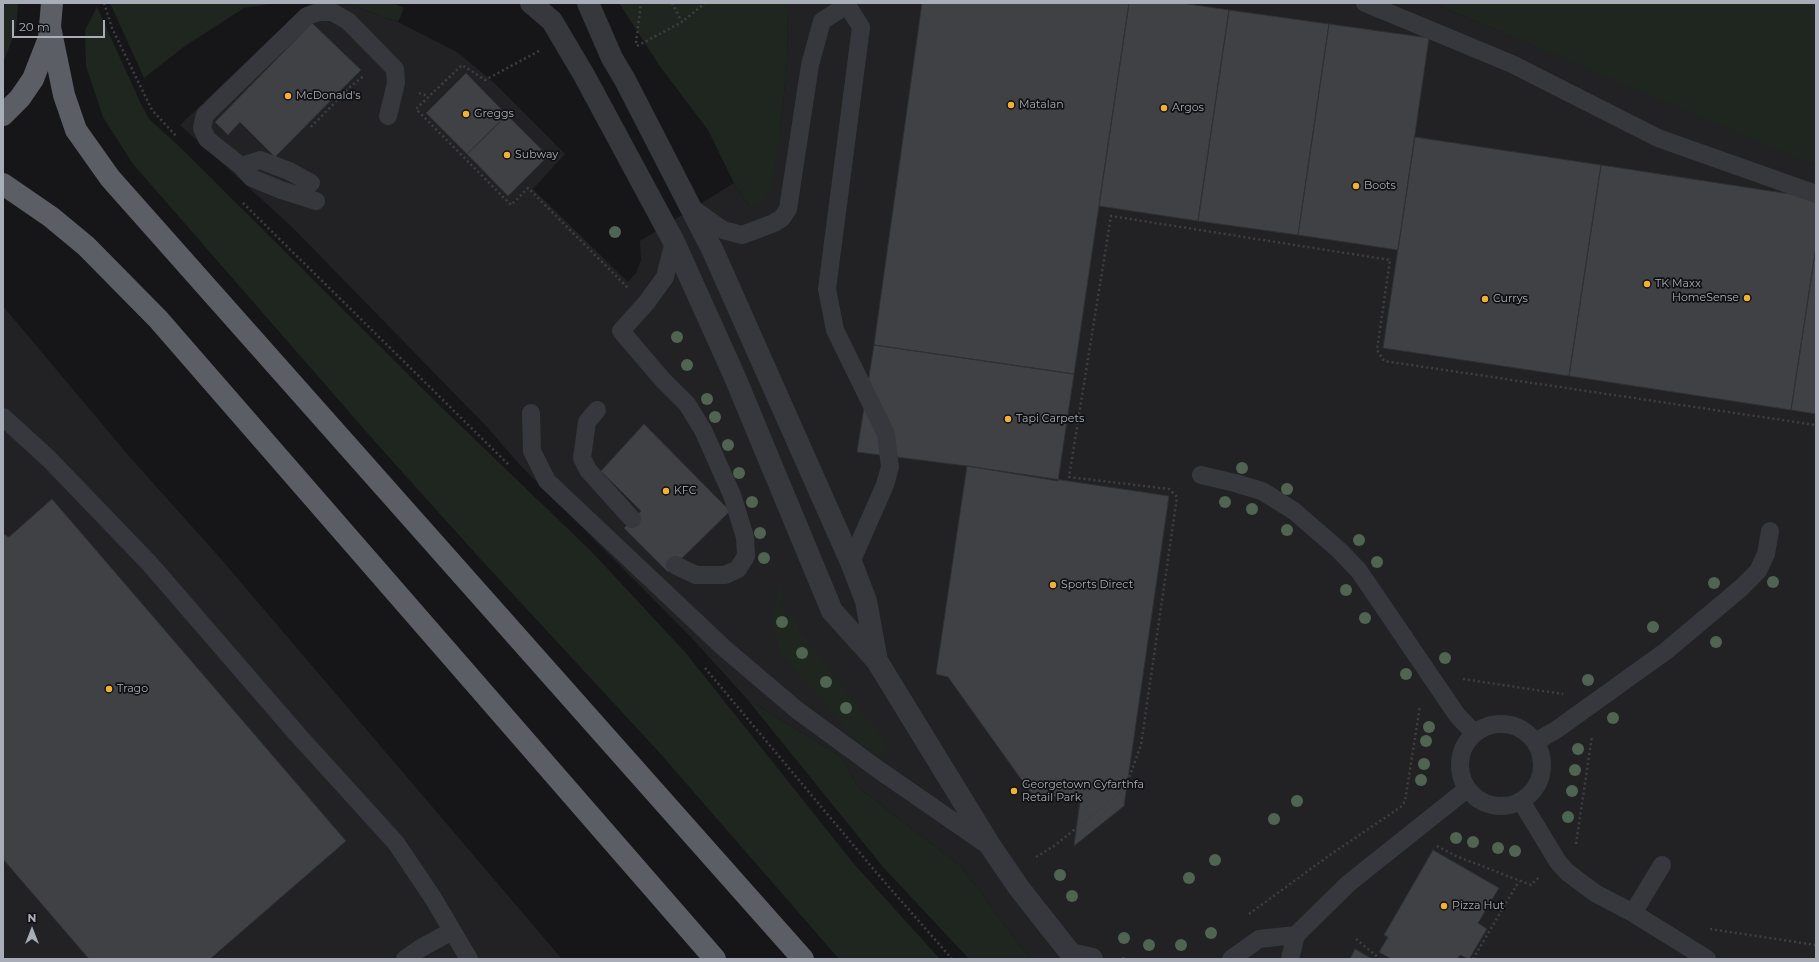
<!DOCTYPE html>
<style>
body{margin:0}
#map{position:relative;width:1819px;height:962px;overflow:hidden;background:#161618;font-family:Montserrat,sans-serif}
canvas{display:block}
.frame{position:absolute;inset:0;border:4px solid #a8adb8;pointer-events:none}
.north{position:absolute;left:12px;top:910px;width:40px;height:40px;-webkit-text-stroke:3px #111113;paint-order:stroke;rotate:0deg;font-size:11px;font-weight:700;line-height:16px;text-align:center;color:#a8adb8}
.north::after{content:'';display:block;margin:auto;width:14px;height:18px;background:#a8adb8;clip-path:polygon(50% 0,100% 100%,50% 72%,0 100%)}
.scale{position:absolute;left:12px;top:20px;width:93px;height:18px;box-sizing:border-box;border:2px solid #a8adb8;border-top:0;padding-left:5px;font-size:12px;line-height:14px;white-space:nowrap;color:#a8adb8;-webkit-text-stroke:3px #111113;paint-order:stroke}
</style>
<div id="map">
<canvas width="1819" height="962"></canvas>
<div class="frame"></div>
<div class="north">N</div>
<div class="scale">20 m</div>
</div>
<script>
const g = document.querySelector('canvas').getContext('2d');
g.lineJoin = 'round';
function fillPath(path, color) { g.fillStyle = color; g.fill(path, 'evenodd'); }
const poly = rows => new Path2D(rows.map(r => 'M' + r).join(''));
function strokePath(path, color, width, dash) { g.strokeStyle = color; g.lineWidth = width; g.lineCap = dash ? 'butt' : 'round'; g.setLineDash(dash || []); g.stroke(path); }
function label(font, color, halo, rows, align = 'center') {
  g.font = font + ' Montserrat,sans-serif'; g.lineWidth = 3.5; g.setLineDash([]); g.textBaseline = 'middle'; g.strokeStyle = halo; g.fillStyle = color; for (const [text, x, y, turn = 0] of rows) {
    g.save(); g.translate(x, y); g.rotate((+turn || 0) * Math.PI / 180); g.textAlign = isNaN(turn) ? turn : align; if (halo) g.strokeText(text, 0, 0); g.fillText(text, 0, 0); g.restore();
  }
}
fillPath(poly([
 [312,3,345,3,398,22,457,52,492,81,565,154,533,189,628,282,636,273,641,260,640,241,734,183,750,207,780,134,787,62,788,3,1433,3,1816,164,1816,959,1030,959,962,867,859,788,841,757,747,699,690,636,519,464,488,428,292,227,180,125,298,12],
 [3,306,128,455,221,559,562,959,3,959]
]), '#222225');
fillPath(poly([
 [3,3,17,3,18,6,16,30,3,63],
 [110,3,276,3,244,8,185,46,144,78],
 [345,3,393,3,404,8,398,22],
 [619,3,788,3,787,62,780,134,771,187,764,201,750,207,734,183,708,130,659,65],
 [1433,3,1816,3,1816,164,1802,160],
 [97,7,141,104,149,119,183,150,439,405,591,551,685,652,854,864,940,959,839,959,658,751,485,564,377,444,133,164,103,117,86,66,85,30],
 [779,584,786,600,779,603,787,617,793,614,800,632,861,710,888,746,880,756,855,739,780,652,771,621],
 [747,699,841,757,859,788,962,867,1030,959,969,959,883,867]
]), '#1e261f');
const building = poly([
 [922,3,1129,3,1074,374,874,345,922,3],
 [1129,3,1181,3,1229,10,1198,221,1099,206,1129,3],
 [1229,10,1329,24,1298,235,1198,221,1229,10],
 [312,23,361,70,275,157,240,122,228,135,215,122,312,23],
 [1329,24,1429,38,1398,250,1298,235,1329,24],
 [466,73,507,115,467,154,426,113,466,73],
 [507,115,548,156,508,196,467,154,507,115],
 [1415,137,1601,165,1569,376,1383,348,1415,137],
 [1601,165,1816,198,1816,247,1791,410,1569,376,1601,165],
 [1816,247,1816,414,1791,410,1816,247],
 [874,345,1074,374,1058,481,967,466,857,452,874,345],
 [644,424,730,511,668,572,624,528,641,511,601,471,644,424],
 [967,466,1169,496,1124,806,1074,846,1080,801,1031,793,948,677,936,674,967,466],
 [52,499,346,841,210,959,89,959,3,859,3,534,9,537,52,499],
 [1433,850,1499,888,1478,923,1487,929,1469,959,1460,955,1457,959,1391,959,1379,952,1388,937,1384,935,1433,850],
 [1355,949,1372,959,1350,959,1355,949]
]);
fillPath(building, '#404145');
strokePath(building, '#303034', 1);
strokePath(poly([
 [104,3,112,28,152,110,177,137],
 [672,3,682,22,705,3],
 [636,43,641,3],
 [637,46,682,22],
 [539,51,485,80,462,65,416,109,511,205,528,188,628,288],
 [419,93,428,96],
 [311,127,350,87,365,75],
 [243,203,510,466],
 [705,668,875,871,952,959],
 [1463,679,1563,694],
 [1576,844,1592,736],
 [1437,846,1456,856,1531,885,1539,877],
 [1036,857,1054,846,1125,789,1141,745,1177,497,1169,489,1069,477,1111,216,1390,260,1377,350,1384,361,1816,425],
 [1249,914,1327,857,1402,806,1405,801,1420,706],
 [1710,929,1816,945],
 [1356,939,1380,959],
 [1123,959,1125,955],
 [1473,959,1519,881]
]), '#3d3f44', 2.5, [2, 3]);
strokePath(poly([
 [848,3,847,5,861,27,827,289,835,330,886,434,890,467,885,485,851,562],
 [1365,3,1512,64,1658,138,1816,194],
 [241,166,260,160,289,171,311,183],
 [316,201,281,190,252,178,241,166,207,139,202,128,205,115,307,16,319,12,332,12,348,21,395,69,396,83,388,116],
 [692,208,723,230,742,235,774,223,782,218,788,209,810,65,822,21,847,5],
 [674,242,665,277,647,302,621,331,662,379,687,404,703,430,732,495,745,537,746,556,738,569,725,575,696,575,675,565],
 [597,410,587,422,582,458,588,470,632,519],
 [531,413,532,451,547,481,724,648,797,710,879,770,989,846],
 [3,417,49,459,150,564,297,734,396,843,433,898,469,959],
 [1201,475,1235,483,1262,491,1294,511,1339,550,1359,571,1457,715,1474,733],
 '1460 765a41 41 0 1 1 82 0a41 41 0 1 1-82 0Z',
 [1535,742,1556,730,1666,651,1741,588,1758,571,1766,554,1770,531],
 [1521,801,1558,862,1567,872,1595,893,1633,913,1707,959],
 [1633,913,1662,865],
 [405,959,421,948,452,931],
 [1231,959,1259,939,1296,935],
 [1290,959,1296,935,1349,883,1467,789]
]), '#37383d', 18);
strokePath(poly([
 [531,3,552,21,584,75,674,242,734,375,832,611,877,661,991,847,1019,888,1071,954,1072,959],
 [588,3,612,58,625,80,713,251,851,562,866,601,877,661],
 [1071,954,1092,959]
]), '#37383d', 22);
strokePath(poly([
 [50,27,64,95,76,130,110,178,803,959],
 [3,115,20,98,33,79,49,38,52,3],
 [3,184,51,217,86,246,158,319,715,959]
]), '#5b5e65', 22);
g.fillStyle = '#506452';
for (const [x, y] of [
 [615,232],
 [677,337],
 [687,365],
 [707,399],
 [715,417],
 [728,445],
 [1242,468],
 [739,473],
 [1287,489],
 [752,502],
 [1225,502],
 [1252,509],
 [1287,530],
 [760,533],
 [1359,540],
 [764,558],
 [1377,562],
 [1773,582],
 [1714,583],
 [1346,590],
 [1365,618],
 [782,622],
 [1653,627],
 [1716,642],
 [802,653],
 [1445,658],
 [1406,674],
 [1588,680],
 [826,682],
 [846,708],
 [1613,718],
 [1429,727],
 [1426,741],
 [1578,749],
 [1424,764],
 [1575,770],
 [1421,780],
 [1572,791],
 [1297,801],
 [1568,817],
 [1274,819],
 [1456,838],
 [1473,842],
 [1498,848],
 [1515,851],
 [1215,860],
 [1060,875],
 [1189,878],
 [1072,896],
 [1211,933],
 [1124,938],
 [1149,945],
 [1181,945]
]) { g.beginPath(); g.arc(x, y, 6, 0, 2 * Math.PI); g.fill(); }
for (const [x, y, r, color] of [
 [288,96,4,"#f2b134"],
 [1011,105,4,"#f2b134"],
 [1164,108,4,"#f2b134"],
 [466,114,4,"#f2b134"],
 [507,155,4,"#f2b134"],
 [1356,186,4,"#f2b134"],
 [1647,284,4,"#f2b134"],
 [1747,298,4,"#f2b134"],
 [1485,299,4,"#f2b134"],
 [1008,419,4,"#f2b134"],
 [666,491,4,"#f2b134"],
 [1053,585,4,"#f2b134"],
 [109,689,4,"#f2b134"],
 [1014,791,4,"#f2b134"],
 [1444,906,4,"#f2b134"]
]) { const dot = new Path2D(); dot.arc(x, y, r, 0, 2 * Math.PI); g.fillStyle = color; g.fill(dot); strokePath(dot, '#111113', 1.5); }
label('11px', '#a8adb8', '#111113', [
 ["McDonald's",296,96],
 ["Matalan",1019,105],
 ["Argos",1172,108],
 ["Greggs",474,114],
 ["Subway",515,155],
 ["Boots",1364,186],
 ["TK Maxx",1655,284],
 ["HomeSense",1739,298,"right"],
 ["Currys",1493,299],
 ["Tapi Carpets",1016,419],
 ["KFC",674,491],
 ["Sports Direct",1061,585],
 ["Trago",117,689],
 ["Georgetown Cyfarthfa",1022,785],
 ["Retail Park",1022,798],
 ["Pizza Hut",1452,906]
], 'left');
</script>
